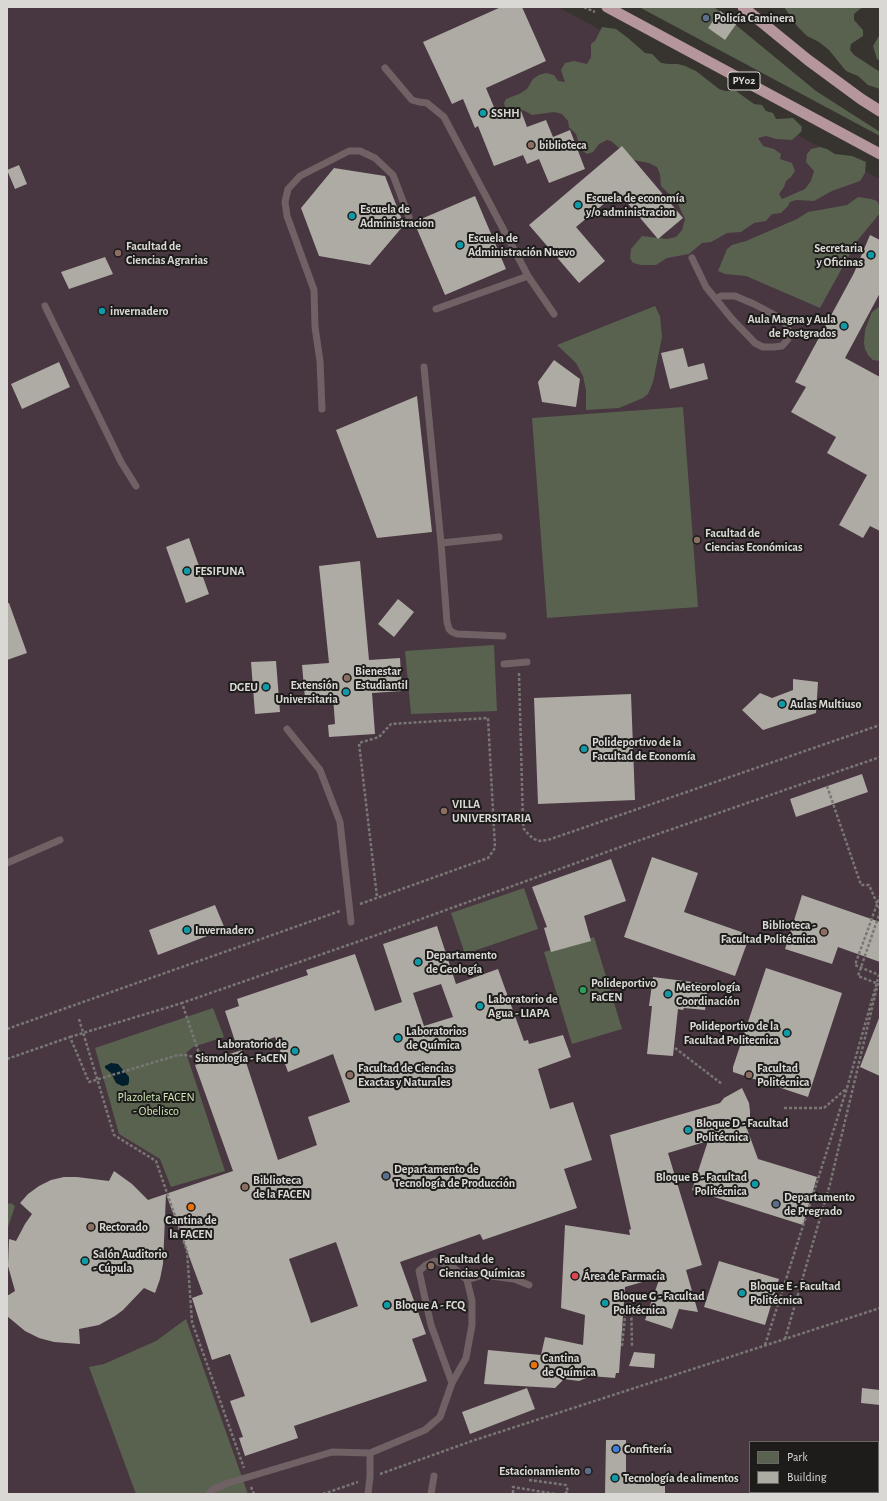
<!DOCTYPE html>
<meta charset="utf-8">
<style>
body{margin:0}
#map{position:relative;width:887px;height:1501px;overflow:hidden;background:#37342f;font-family:"Alegreya Sans",sans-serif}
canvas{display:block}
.frame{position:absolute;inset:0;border:8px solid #d9d8d5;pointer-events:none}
.legend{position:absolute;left:749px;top:1441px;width:130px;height:52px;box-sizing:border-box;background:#1d1c1a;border:1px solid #686765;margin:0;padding:5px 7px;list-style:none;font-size:12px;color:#d9d8d5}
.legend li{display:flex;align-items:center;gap:8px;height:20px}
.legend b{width:20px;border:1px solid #686765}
</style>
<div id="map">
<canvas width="887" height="1501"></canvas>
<div class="frame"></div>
<ul class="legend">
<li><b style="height:11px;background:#58624f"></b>Park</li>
<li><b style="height:11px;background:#adaba4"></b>Building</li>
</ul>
</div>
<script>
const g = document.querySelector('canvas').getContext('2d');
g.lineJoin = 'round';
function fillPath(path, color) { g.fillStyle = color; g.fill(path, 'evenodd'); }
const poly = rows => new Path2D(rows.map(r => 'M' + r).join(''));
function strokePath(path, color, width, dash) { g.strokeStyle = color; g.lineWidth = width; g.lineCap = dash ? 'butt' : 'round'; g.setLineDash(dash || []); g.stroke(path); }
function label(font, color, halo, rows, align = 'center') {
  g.font = font + ' "Alegreya Sans",sans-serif'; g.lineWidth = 4; g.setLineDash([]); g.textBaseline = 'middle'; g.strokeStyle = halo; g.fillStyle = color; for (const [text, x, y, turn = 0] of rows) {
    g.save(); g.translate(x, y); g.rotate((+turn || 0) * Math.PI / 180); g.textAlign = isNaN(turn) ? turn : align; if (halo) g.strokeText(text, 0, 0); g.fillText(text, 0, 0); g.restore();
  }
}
fillPath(poly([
 [7,7,558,7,880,179,880,1494,7,1494],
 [750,1442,878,1442,878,1492,750,1492]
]), '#483640');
fillPath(poly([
 [639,7,714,7,816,91,880,132,880,136],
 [784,7,865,7,860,9,854,14,854,20,863,30,863,36,851,44,850,50,854,55,880,72,880,89,868,85,858,76,846,71,829,50,819,42,807,36,797,26],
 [602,27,616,29,628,38,645,53,652,54,661,63,669,64,678,64,685,66,696,71,719,89,725,91,736,91,754,104,762,105,766,111,773,113,776,119,793,118,802,127,801,132,792,140,776,139,766,136,758,138,763,146,774,149,781,154,780,159,792,163,795,171,791,177,786,181,784,187,779,194,782,199,805,189,811,181,814,171,806,162,807,154,811,149,820,147,827,149,835,154,852,156,866,162,865,173,860,181,832,191,814,201,796,200,790,202,788,206,781,213,772,214,766,221,754,223,741,232,727,233,711,242,702,243,689,254,667,258,656,265,641,265,633,263,630,258,631,249,642,236,667,239,676,237,682,230,685,219,677,202,661,186,660,174,657,167,649,163,633,160,611,141,607,140,599,144,593,152,587,154,581,150,576,134,569,127,568,121,562,114,554,112,532,115,523,110,511,112,506,111,504,103,506,99,519,94,527,89,533,79,539,75,546,73,554,75,558,81,565,82,561,70,565,63,574,61,587,64,591,57,591,44,595,41],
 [880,34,880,61,877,59,873,46],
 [858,197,871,199,877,201,880,207,880,213,857,241,820,308,746,276,725,274,718,271,727,249,732,245,746,241,797,219,808,212,847,205],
 [655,306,660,316,662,337,653,382,648,394,643,398,619,408,586,410,586,390,583,376,576,363,557,345],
 [880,306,880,361,873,360,868,355,865,349,864,343,865,330,872,312],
 [683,407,698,607,547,618,532,418],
 [494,645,497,711,411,714,405,651],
 [524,888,538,929,465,954,451,913],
 [594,937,622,1029,572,1044,544,952],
 [213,1008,224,1037,193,1047,186,1053,225,1171,171,1187,160,1159,119,1134,95,1048],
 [11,1203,15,1206,7,1230,7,1204],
 [186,1319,248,1494,136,1494,89,1367,104,1364,156,1341]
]), '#58624f');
fillPath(poly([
 [111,1063,118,1064,129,1077,129,1082,128,1085,122,1086,116,1083,111,1073,105,1068,105,1066]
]), '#031e2c');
fillPath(poly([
 [501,7,522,7,546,61,486,88,499,119,521,111,527,127,546,120,553,137,570,130,585,169,549,183,539,159,527,164,523,155,494,166,478,126,475,128,463,99,452,104,423,42],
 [720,11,737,23,725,40,708,28],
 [622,146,683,218,658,239,618,192,576,227,605,261,579,283,529,225],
 [19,165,27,184,15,189,7,170],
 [334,168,385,176,404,225,370,265,319,256,301,208],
 [475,196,506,269,445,295,414,222],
 [870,235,880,240,880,293,845,358,880,377,880,531,870,526,863,538,839,525,867,475,827,453,836,437,791,412,806,387,795,382,854,273],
 [105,257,113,274,69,289,61,272],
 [683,348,688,367,704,363,708,379,670,389,661,353],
 [554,360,580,379,576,407,542,402,538,382],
 [59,362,70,387,22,409,11,384],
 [417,396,432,532,377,538,336,430],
 [189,538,209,594,186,603,166,547],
 [360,561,369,660,400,658,402,691,372,693,375,734,329,737,328,725,335,724,333,696,305,698,302,665,329,663,319,566],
 [398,599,414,612,394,637,378,624],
 [7,603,9,603,27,653,7,660],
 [276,661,280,712,255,714,251,662],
 [793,679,818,682,816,713,763,730,742,710,760,693,772,698,793,690],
 [631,694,635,800,538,804,534,698],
 [862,774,868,792,796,817,790,799],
 [652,857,698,873,684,912,750,935,735,976,624,937],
 [611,859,626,901,584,916,591,941,551,952,544,928,547,927,532,887],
 [802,895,880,922,880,962,838,947,832,964,785,949],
 [215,905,225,929,158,955,149,930],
 [437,926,456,984,498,969,524,1041,528,1040,529,1044,563,1035,571,1057,538,1069,550,1109,573,1102,592,1160,564,1169,577,1208,483,1240,480,1234,400,1262,426,1334,412,1339,427,1381,294,1426,298,1438,245,1456,239,1438,243,1437,230,1401,245,1396,230,1354,212,1360,192,1298,203,1294,166,1194,163,1264,160,1279,155,1293,144,1288,123,1310,115,1316,99,1325,79,1329,80,1344,54,1342,39,1338,25,1331,7,1316,7,1296,15,1291,8,1266,9,1239,16,1241,25,1224,32,1214,20,1203,28,1194,39,1186,51,1180,64,1177,77,1177,109,1181,114,1171,132,1184,148,1200,233,1171,195,1065,242,1050,278,1160,317,1145,308,1117,350,1102,333,1054,288,1072,275,1037,238,1050,225,1011,239,1006,237,999,308,975,306,970,355,954,375,1011,402,1002,383,944],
 [441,984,453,1017,424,1026,413,993],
 [336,1242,358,1306,311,1323,289,1259],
 [766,968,842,993,808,1097,733,1072,733,1067],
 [653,977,708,984,705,1010,684,1008,683,1010,678,1009,673,1056,647,1054,652,1006,649,1006],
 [879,1018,880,1018,880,1076,860,1067],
 [742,1088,749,1103,750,1111,750,1120,746,1126,758,1159,817,1177,803,1225,692,1190,708,1141,668,1153,702,1265,686,1270,698,1312,679,1309,672,1329,645,1320,660,1277,625,1287,619,1373,616,1373,615,1378,591,1376,579,1381,564,1379,555,1388,484,1384,488,1350,541,1355,545,1337,583,1345,585,1315,561,1308,565,1225,630,1235,629,1230,631,1229,610,1135,720,1103,724,1098],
 [719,1261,779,1279,765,1325,704,1307],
 [634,1352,655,1354,654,1368,629,1366],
 [527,1388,535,1409,470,1434,462,1412],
 [862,1388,880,1390,880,1405,861,1403],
 [606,1440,626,1440,626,1480,665,1481,665,1494,605,1494]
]), '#adaba4');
strokePath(poly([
 [584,7,595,12],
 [519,673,523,823,524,829,529,835,534,839,540,841,548,840,880,725],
 [827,786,861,885,869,885,880,910],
 [360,904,488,858,495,848,488,718,391,724,379,737,359,743,377,897],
 [876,983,858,976,880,912],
 [79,1019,114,1135,156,1161,187,1251,192,1322,244,1468],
 [7,1029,340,911],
 [70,1037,182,1003],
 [675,1048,722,1084],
 [7,1059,70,1037,89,1082,178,1055,186,1055,201,1059,182,1003,374,936,626,845,880,757],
 [784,1108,824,1108,847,1088],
 [785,1339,830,1184,878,983],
 [765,1345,847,1088,879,975,855,965,880,896],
 [622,1346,627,1296,631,1297,632,1347],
 [380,1474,472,1441,880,1308],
 [529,1480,566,1485,568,1492,563,1494],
 [251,1487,254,1494],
 [513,1493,513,1487,555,1494],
 [323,1494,358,1482]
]), '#797773', 2.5, [3, 2]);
strokePath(poly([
 [385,68,412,100,419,102,427,103,444,117,528,276,554,314],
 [692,258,706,287,732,319,755,343,763,347,774,347,782,346,788,339,788,329,784,320,754,304,735,296,721,296,716,299],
 [45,306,121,462,136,486],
 [436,309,528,276],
 [424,367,441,543,447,622,449,629,452,632,457,634,503,636],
 [322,409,320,361,315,327,314,290,287,216,285,202,288,189,300,176,349,151,360,151,375,158,393,175,409,217],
 [441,543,499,537],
 [504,664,527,662],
 [287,729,320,770,340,822,351,922],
 [7,863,60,840],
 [467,1280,483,1275,514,1279,529,1285],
 [209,1494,212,1490,228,1483,332,1452,370,1453],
 [368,1494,370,1477,370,1453,425,1430,440,1417,452,1383,466,1358,472,1325,472,1301,467,1280,453,1267,435,1261,426,1265,419,1271,431,1325,452,1383],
 [431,1494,434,1476]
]), '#706165', 7);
strokePath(poly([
 [607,7,880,154],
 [743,7,808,60,861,99,880,111]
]), '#b5969c', 11);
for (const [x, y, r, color] of [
 [706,18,4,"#5c6f8a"],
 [483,113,4,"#0f9aa8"],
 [531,145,4,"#8d6e63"],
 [578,205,4,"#0f9aa8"],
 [352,216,4,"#0f9aa8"],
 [460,245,4,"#0f9aa8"],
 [118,253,4,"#8d6e63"],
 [871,255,4,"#0f9aa8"],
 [102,311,4,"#0f9aa8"],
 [844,326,4,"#0f9aa8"],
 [697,540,4,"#8d6e63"],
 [187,571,4,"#0f9aa8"],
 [347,678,4,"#8d6e63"],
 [266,687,4,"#0f9aa8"],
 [346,692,4,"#0f9aa8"],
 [782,704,4,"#0f9aa8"],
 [584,749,4,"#0f9aa8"],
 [444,811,4,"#8d6e63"],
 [187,930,4,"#0f9aa8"],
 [824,932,4,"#8d6e63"],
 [418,962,4,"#0f9aa8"],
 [583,990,4,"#2e9e5b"],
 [668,994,4,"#0f9aa8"],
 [480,1006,4,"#0f9aa8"],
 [787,1033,4,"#0f9aa8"],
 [398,1038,4,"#0f9aa8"],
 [295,1051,4,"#0f9aa8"],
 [350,1075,4,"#8d6e63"],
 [749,1075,4,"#8d6e63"],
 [688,1130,4,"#0f9aa8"],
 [386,1176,4,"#5c6f8a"],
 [755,1184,4,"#0f9aa8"],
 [245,1187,4,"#8d6e63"],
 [776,1204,4,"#5c6f8a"],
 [191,1207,4,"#e8710a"],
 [91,1227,4,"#8d6e63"],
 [85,1261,4,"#0f9aa8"],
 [431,1266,4,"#8d6e63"],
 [575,1276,4,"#e0444e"],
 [742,1293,4,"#0f9aa8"],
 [605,1303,4,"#0f9aa8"],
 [387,1305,4,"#0f9aa8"],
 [534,1365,4,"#e8710a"],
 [616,1449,4,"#3f7fe0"],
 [588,1471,4,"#5c6f8a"],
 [615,1478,4,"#0f9aa8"]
]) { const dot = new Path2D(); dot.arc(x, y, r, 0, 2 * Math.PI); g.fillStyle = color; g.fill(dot); strokePath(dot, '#1d1c1a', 1.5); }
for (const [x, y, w] of [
 [744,81,32]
]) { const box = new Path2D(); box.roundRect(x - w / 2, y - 9, w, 18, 3); g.fillStyle = '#1d1c1a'; g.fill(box); strokePath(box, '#d9d8d5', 1); }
label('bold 11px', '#d9d8d5', null, [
 ["PY02",744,81]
]);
label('bold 12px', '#d9d8d5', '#1d1c1a', [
 ["Policía Caminera",714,18],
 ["SSHH",491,113],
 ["biblioteca",539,145],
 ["Escuela de economía",586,198],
 ["y/o administracion",586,212],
 ["Escuela de",360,209],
 ["Administracion",360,223],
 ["Escuela de",468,238],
 ["Administración Nuevo",468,252],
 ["Facultad de",126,246],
 ["Ciencias Agrarias",126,260],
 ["Secretaria",863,248,"right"],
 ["y Oficinas",863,262,"right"],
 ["invernadero",110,311],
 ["Aula Magna y Aula",836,319,"right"],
 ["de Postgrados",836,333,"right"],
 ["Facultad de",705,533],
 ["Ciencias Económicas",705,547],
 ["FESIFUNA",195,571],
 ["Bienestar",355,671],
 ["Estudiantil",355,685],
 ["Extensión",338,685,"right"],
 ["Universitaria",338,699,"right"],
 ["DGEU",258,687,"right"],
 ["Aulas Multiuso",790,704],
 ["Polideportivo de la",592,742],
 ["Facultad de Economía",592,756],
 ["VILLA",452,804],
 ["UNIVERSITARIA",452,818],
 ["Biblioteca -",816,925,"right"],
 ["Facultad Politécnica",816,939,"right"],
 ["Invernadero",195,930],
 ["Departamento",426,955],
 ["de Geología",426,969],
 ["Polideportivo",591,983],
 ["FaCEN",591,997],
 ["Meteorología",676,987],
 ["Coordinación",676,1001],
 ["Laboratorio de",488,999],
 ["Agua - LIAPA",488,1013],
 ["Polideportivo de la",779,1026,"right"],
 ["Facultad Politecnica",779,1040,"right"],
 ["Laboratorios",406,1031],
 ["de Química",406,1045],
 ["Laboratorio de",287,1044,"right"],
 ["Sismología - FaCEN",287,1058,"right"],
 ["Facultad de Ciencias",358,1068],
 ["Exactas y Naturales",358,1082],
 ["Facultad",757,1068],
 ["Politécnica",757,1082],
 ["Bloque D - Facultad",696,1123],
 ["Politécnica",696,1137],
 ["Departamento de",394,1169],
 ["Tecnología de Producción",394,1183],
 ["Bloque B - Facultad",747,1177,"right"],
 ["Politécnica",747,1191,"right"],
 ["Biblioteca",253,1180],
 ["de la FACEN",253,1194],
 ["Departamento",784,1197],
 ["de Pregrado",784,1211],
 ["Cantina de",191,1220,"center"],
 ["la FACEN",191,1234,"center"],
 ["Rectorado",99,1227],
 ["Salón Auditorio",93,1254],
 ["- Cúpula",93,1268],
 ["Facultad de",439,1259],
 ["Ciencias Químicas",439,1273],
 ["Área de Farmacia",583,1276],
 ["Bloque E - Facultad",750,1286],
 ["Politécnica",750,1300],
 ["Bloque G - Facultad",613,1296],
 ["Politécnica",613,1310],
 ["Bloque A - FCQ",395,1305],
 ["Cantina",542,1358],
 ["de Química",542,1372],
 ["Confitería",624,1449],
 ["Estacionamiento",580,1471,"right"],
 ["Tecnología de alimentos",623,1478]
], 'left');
label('12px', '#d1eab8', '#1d1c1a', [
 ["Plazoleta FACEN",156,1097],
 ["- Obelisco",156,1111]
]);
</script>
